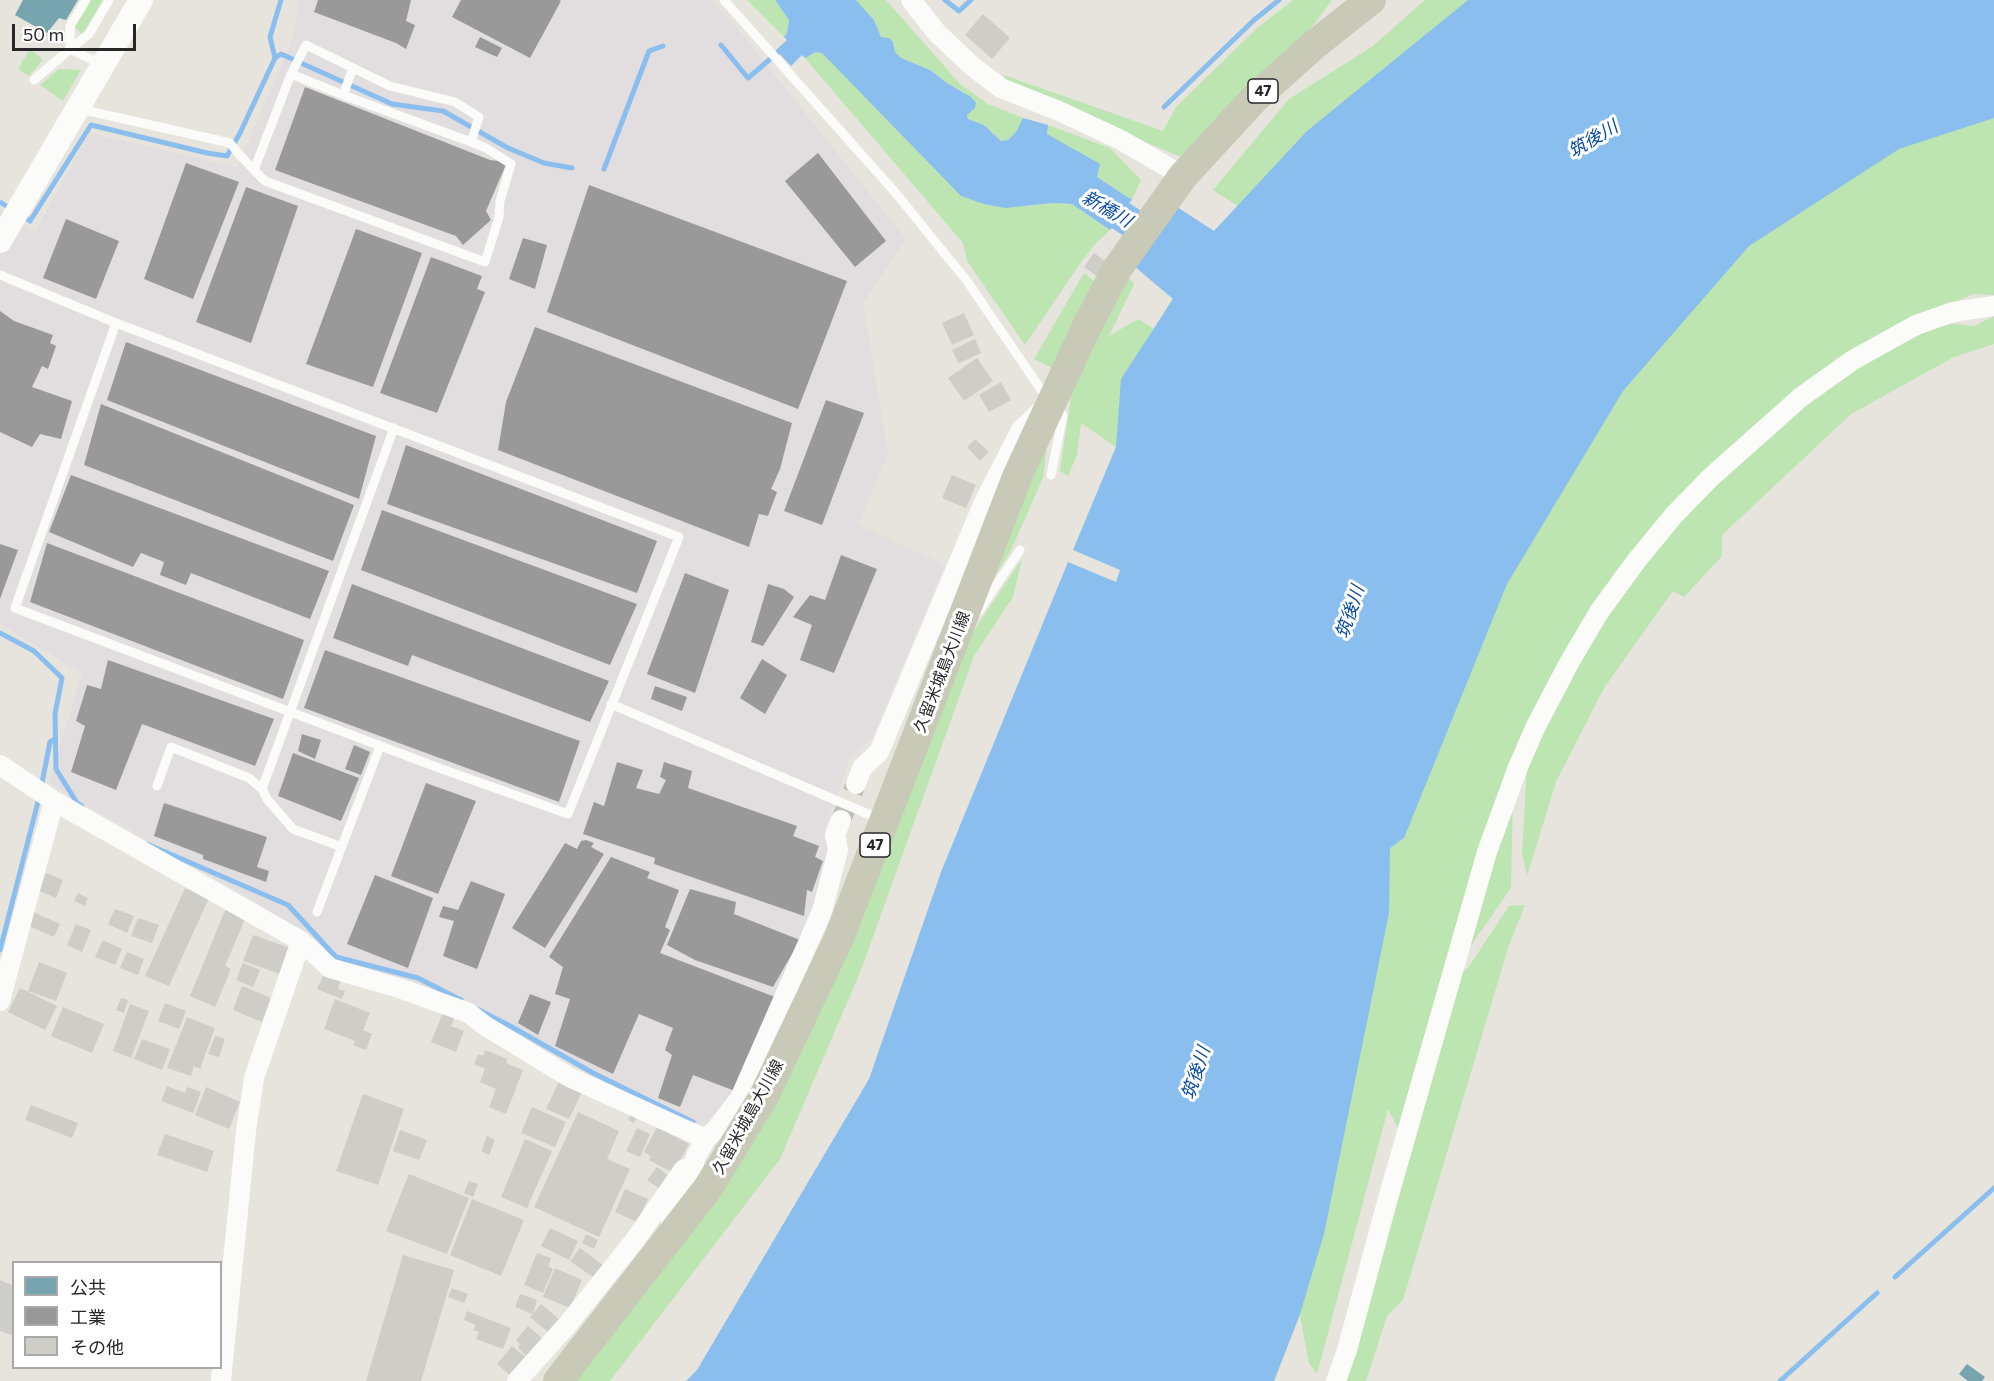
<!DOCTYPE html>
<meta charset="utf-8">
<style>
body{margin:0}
#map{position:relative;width:1994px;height:1381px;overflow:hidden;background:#e6e4dc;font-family:Commissioner,"Noto Sans JP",sans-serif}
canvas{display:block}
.legend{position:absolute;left:12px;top:1261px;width:210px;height:108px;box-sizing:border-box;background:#fff;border:2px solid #a9a9a9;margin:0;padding:8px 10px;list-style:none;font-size:18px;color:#272727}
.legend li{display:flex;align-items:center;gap:12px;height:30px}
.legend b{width:30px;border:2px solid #a9a9a9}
.scale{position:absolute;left:12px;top:24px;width:124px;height:27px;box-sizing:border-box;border:3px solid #272727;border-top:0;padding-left:8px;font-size:18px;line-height:21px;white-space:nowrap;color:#272727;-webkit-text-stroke:4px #fff;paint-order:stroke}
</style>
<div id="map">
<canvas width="1994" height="1381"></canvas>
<ul class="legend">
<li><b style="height:16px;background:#76a5af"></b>公共</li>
<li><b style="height:16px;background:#999"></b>工業</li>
<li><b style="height:16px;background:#cfcdc7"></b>その他</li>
</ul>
<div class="scale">50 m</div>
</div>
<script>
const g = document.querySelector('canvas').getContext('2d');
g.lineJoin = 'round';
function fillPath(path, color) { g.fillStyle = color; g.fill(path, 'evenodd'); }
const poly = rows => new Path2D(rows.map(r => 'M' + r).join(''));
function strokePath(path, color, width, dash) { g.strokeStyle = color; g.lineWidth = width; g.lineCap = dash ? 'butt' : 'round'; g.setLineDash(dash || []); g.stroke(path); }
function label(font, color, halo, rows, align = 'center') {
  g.font = font + ' Commissioner,"Noto Sans JP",sans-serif'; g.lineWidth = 6; g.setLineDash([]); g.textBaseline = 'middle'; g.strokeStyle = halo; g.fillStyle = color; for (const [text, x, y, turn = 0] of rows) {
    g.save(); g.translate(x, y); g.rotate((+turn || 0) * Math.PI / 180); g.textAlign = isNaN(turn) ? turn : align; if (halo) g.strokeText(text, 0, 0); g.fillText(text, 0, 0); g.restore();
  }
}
fillPath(poly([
 [299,0,711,0,738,29,906,239,863,303,888,455,858,524,945,565,872,738,850,758,823,836,830,849,811,914,735,1091,701,1129,412,984,320,959,254,901,49,783,82,673,0,624,0,209,35,232,89,133,237,167,292,42]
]), '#e2dee0');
fillPath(poly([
 [90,0,103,0,82,34,75,27],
 [747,0,775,0,789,19,787,33,784,37],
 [856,0,886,0,960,84,988,104,1023,118,1016,132,1008,140,1001,141,984,125,968,119,967,115,975,107,976,103,962,91,947,83,930,70,901,58,895,52,893,42,881,37,874,20],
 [1293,0,1332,0,1291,55,1181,157,1005,83,1004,75,1163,131,1176,107,1256,29],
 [1425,0,1494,0,1202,249,1214,231,1238,206,1213,190,1289,99,1373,46],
 [30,49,43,60,29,76,18,69],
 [816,52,822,53,830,59,961,196,1027,206,1053,203,1072,204,1110,230,1095,244,1079,265,1025,345,967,261,963,243,805,58],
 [59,69,81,70,63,101,40,85],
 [1994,98,1994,295,1973,294,1874,338,1801,388,1707,467,1646,536,1531,719,1400,1132,1388,1109,1317,1374,1309,1363,1300,1315,1274,1381,1267,1381,1382,861,1498,576,1662,317,1833,161],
 [1048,125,1110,148,1141,180,1132,200,1097,177,1047,134],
 [1084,273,1096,283,1052,368,1034,359],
 [1126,274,1134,284,1109,336,1138,319,1154,329,1172,299,1191,300,1073,550,1116,447,1081,423,1077,455,1068,476,1060,471,1074,377],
 [1994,316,1994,344,1954,357,1851,414,1722,535,1722,556,1684,597,1673,591,1604,688,1556,782,1527,876,1522,852,1527,768,1573,671,1624,590,1698,501,1799,405,1870,357,1946,323,1975,326],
 [1050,424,1043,478,1011,550,982,597],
 [1022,559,1013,597,974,656,861,970,780,1159,610,1381,573,1381,687,1236,964,645],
 [1513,795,1511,888,1465,954],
 [1525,905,1508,948,1403,1300,1387,1316,1366,1381,1343,1381,1458,978,1470,965,1509,906]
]), '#bce5b2');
fillPath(poly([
 [775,0,856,0,874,20,881,37,889,38,893,42,895,52,901,58,930,70,947,83,971,97,976,103,975,108,967,115,968,119,984,125,1001,141,1008,140,1016,132,1023,118,1048,125,1047,134,1100,164,1097,177,1132,200,1129,203,1163,225,1177,207,1214,231,1307,131,1468,0,1994,0,1994,118,1899,149,1749,246,1623,391,1507,584,1404,838,1390,848,1389,913,1324,1234,1300,1314,1274,1381,686,1381,697,1370,869,1079,941,872,1068,562,1116,582,1120,570,1073,550,1116,447,1121,379,1173,299,1134,266,1144,250,1112,228,1110,230,1072,204,1053,203,1005,208,984,204,961,196,822,53,816,52,805,58,802,55,791,66,776,50,787,40,784,37,787,33,789,20]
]), '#8abeee');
fillPath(poly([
 [23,0,78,0,66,20,59,18,47,33,15,15],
 [1967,1364,1985,1377,1982,1381,1968,1381,1959,1374]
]), '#76a5af');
fillPath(poly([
 [318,0,411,0,406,21,415,25,406,49,396,43,314,12],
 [461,0,559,0,561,1,530,58,452,17],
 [480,37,502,48,497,57,475,47],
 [305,87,490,160,507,162,486,211,491,220,463,245,456,236,275,170],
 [818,153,886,241,855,267,785,181],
 [186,163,239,182,193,299,144,279],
 [589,185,847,281,798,409,547,312],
 [246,187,298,206,251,343,196,322],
 [66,219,119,241,96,299,43,278],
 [356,229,422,253,373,387,306,364],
 [523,238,547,245,535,289,509,279],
 [431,257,482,276,477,289,485,292,437,413,380,393],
 [0,311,14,321,53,335,50,343,56,346,48,369,42,366,32,387,72,401,61,439,40,434,32,447,0,432],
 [535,327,792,423,780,469,771,489,777,492,768,516,759,514,749,547,498,450,506,402],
 [126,342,376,436,359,499,107,400],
 [826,400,864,413,822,525,784,511],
 [101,404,354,505,333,561,84,465],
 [406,445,657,541,637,593,387,504],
 [71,475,329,571,310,619,191,573,186,585,160,575,164,562,141,553,133,567,49,532],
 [382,510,637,604,610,665,361,570],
 [47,543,304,640,283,699,30,602],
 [0,544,18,550,0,599],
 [841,555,877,569,834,673,800,660,812,625,793,617,810,595,825,600],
 [685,573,729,590,695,693,647,674],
 [352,584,609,681,590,722,412,655,408,666,333,638],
 [768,584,784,589,794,597,763,646,751,642],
 [325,650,580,741,559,802,304,708],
 [762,659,787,675,765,714,740,698],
 [108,660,274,719,255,766,142,724,116,790,71,772,85,726,76,721,87,685,101,689],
 [655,686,687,697,682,711,651,699],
 [302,734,321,740,315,759,298,751],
 [354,745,370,752,361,775,345,769],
 [293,753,359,778,341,821,278,796],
 [617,762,643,770,636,788,659,794,666,780,660,777,664,762,692,771,688,788,797,826,793,836,819,846,815,857,823,861,812,892,807,890,804,916,654,864,655,858,583,834,594,802,604,806],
 [426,783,476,801,438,894,391,876],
 [164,803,267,837,257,867,269,871,266,882,203,859,203,855,154,836],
 [586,840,594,843,591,847,604,854,545,948,512,928,565,843,577,849,581,841],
 [611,857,650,872,647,878,679,890,665,927,670,930,660,953,775,997,735,1091,693,1075,680,1107,658,1098,672,1055,665,1050,673,1028,639,1014,613,1074,555,1046,570,999,555,994,563,967,549,957],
 [375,875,433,898,408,968,347,944],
 [471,881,505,894,477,969,443,956,454,921,439,917,443,906,458,910],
 [690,889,736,902,734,914,800,940,773,987,695,960,667,945],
 [530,994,551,1002,538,1035,518,1023]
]), '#999');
strokePath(poly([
 [945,0,959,11,971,0],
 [721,45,748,78,783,48],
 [275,58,270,37,281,0],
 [1164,107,1254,20,1279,0],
 [604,169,649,51,663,46],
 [0,202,11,209],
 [22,215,30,221,91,125,207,153,227,156,240,133,275,58,281,54,392,104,443,111,508,148,544,163,572,168],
 [0,633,34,651,62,678,55,714,56,769,77,803,82,806],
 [41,788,50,742,55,739],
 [147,844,288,905,336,957,418,978,461,1000],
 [0,950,39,798],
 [477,1009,512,1027,593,1073,693,1122],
 [1895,1277,1994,1188],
 [1780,1381,1877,1293]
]), '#8abeee', 5);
fillPath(poly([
 [983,14,1010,38,992,59,965,35],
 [1094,253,1109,264,1099,278,1084,267],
 [964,313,974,335,952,345,942,323],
 [975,339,981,353,959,363,952,350],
 [977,358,993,381,964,401,948,378],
 [1001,382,1011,400,989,412,979,395],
 [975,439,989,452,980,461,967,447],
 [952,475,976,485,966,508,942,498],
 [46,873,63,880,56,898,39,891],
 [185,888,209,898,169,986,145,976],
 [78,893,88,898,85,906,74,901],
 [226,908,246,917,225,966,231,969,215,1007,190,996],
 [115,909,134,916,127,933,108,924],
 [33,912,60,924,54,937,27,925],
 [138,918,159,925,152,943,131,936],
 [76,924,91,930,82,952,67,945],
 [253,935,293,949,283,975,243,961],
 [103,940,122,949,115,965,95,957],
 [127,952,144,959,138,975,120,968],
 [39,962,67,973,56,1001,28,991],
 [243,963,260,970,253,987,236,980],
 [324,974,341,980,338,989,345,991,342,999,317,989],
 [242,986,271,998,262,1022,233,1010],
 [20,988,57,1006,45,1030,8,1012],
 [121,998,128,1000,124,1013,116,1010],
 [335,999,370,1013,363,1030,372,1034,366,1050,353,1045,355,1041,324,1029],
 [165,1003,186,1011,179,1029,158,1021],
 [130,1004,149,1011,131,1058,113,1051],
 [63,1007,104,1024,92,1053,51,1036],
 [443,1012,455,1016,451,1026,464,1031,456,1052,431,1042],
 [187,1017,215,1028,200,1069,194,1066,191,1076,167,1068],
 [215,1036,225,1039,219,1057,208,1054],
 [142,1039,170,1049,162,1070,134,1059],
 [485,1050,507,1059,506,1063,523,1070,506,1114,489,1107,496,1089,480,1082,485,1069,474,1064,478,1054,483,1056],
 [559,1081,582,1092,569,1119,546,1109],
 [167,1086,185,1093,187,1087,201,1092,193,1113,161,1101],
 [206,1087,240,1102,229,1129,195,1115],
 [363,1094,404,1109,378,1185,336,1171],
 [31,1105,78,1123,72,1138,25,1120],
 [532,1107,566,1122,555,1147,521,1133],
 [633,1110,639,1113,634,1123,628,1120],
 [578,1112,619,1131,607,1159,630,1169,599,1237,534,1207],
 [657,1127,689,1144,673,1173,649,1160,651,1156,644,1152],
 [637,1128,650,1134,640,1157,626,1151],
 [400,1130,427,1140,419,1160,393,1151],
 [165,1134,214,1151,207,1172,157,1155],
 [487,1136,495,1140,489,1155,481,1151],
 [525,1139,552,1151,527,1208,501,1197],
 [657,1167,670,1177,660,1189,647,1180],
 [409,1174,469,1198,447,1254,386,1231],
 [469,1181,478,1184,473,1197,464,1193],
 [625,1189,648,1199,637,1222,615,1212],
 [472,1199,524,1220,501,1276,450,1255],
 [550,1228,578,1241,569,1260,541,1246],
 [586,1234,598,1240,594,1249,582,1243],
 [580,1248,603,1265,594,1278,570,1261],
 [537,1253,551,1258,548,1266,553,1269,543,1293,524,1285],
 [403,1255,454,1270,421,1381,366,1381],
 [555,1268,582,1280,570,1308,543,1297],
 [0,1280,14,1286,14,1336,0,1331],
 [452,1288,468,1294,464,1303,448,1297],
 [520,1294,537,1300,533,1314,515,1307],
 [541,1304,560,1320,549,1333,530,1317],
 [467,1311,511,1328,503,1349,476,1339,479,1332,473,1330,476,1325,464,1320],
 [528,1326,543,1339,528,1357,518,1348,520,1344,516,1340],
 [512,1346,527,1358,511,1376,497,1364]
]), '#cfcdc7');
strokePath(poly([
 [841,820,856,784]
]), '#c0beb8', 20, [20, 10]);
strokePath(poly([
 [724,0,894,191,967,281,1050,403,1063,415,1051,475],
 [70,49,89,34,109,0],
 [70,49,70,26,86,0],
 [353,68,343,95,471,142],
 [291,74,343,95],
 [34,80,70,49,101,64],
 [80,109,230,143,238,153,254,170,265,181,485,262,499,217,500,201,511,164,486,148,471,142,479,117,455,102,390,86,306,45,291,74,254,170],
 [0,275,116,323,679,537,568,814,439,768,15,608,116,323],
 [979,611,1020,550],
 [611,704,882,820],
 [157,786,171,747,249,778,262,789,267,799,293,829,342,847],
 [262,789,394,428],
 [317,912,380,746]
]), '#fbfbfa', 9);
strokePath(poly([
 [911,0,937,33,972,66,1001,88,1059,111,1121,140,1183,176],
 [0,765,54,801,301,941,330,968,402,989,469,1013,484,1025,569,1077,706,1139,696,1156,691,1174,671,1218,671,1225],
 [856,784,862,768,879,752,984,502,1021,430,1041,411],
 [0,1001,54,801],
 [706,1139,717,1128,740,1098,822,911,838,850,835,835,841,820],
 [221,1381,246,1131,254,1078,301,941],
 [517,1381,568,1324,635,1240,684,1169],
 [1336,1381,1347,1350,1387,1202,1487,852,1518,767,1536,726,1569,663,1599,612,1637,560,1674,515,1710,478,1801,397,1853,360,1916,325,1953,312,1994,306]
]), '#fbfbfa', 20);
strokePath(poly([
 [0,241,141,0]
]), '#fbfbfa', 24);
strokePath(poly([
 [558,1381,708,1188,764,1096,839,938,1017,477,1087,326,1117,269,1183,176,1255,98,1314,45,1371,0]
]), '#c9c9b7', 30);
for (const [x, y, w] of [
 [1263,91,30],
 [875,845,30]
]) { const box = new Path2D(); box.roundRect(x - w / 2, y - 12, w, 24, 4.5); g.fillStyle = '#fff'; g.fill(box); strokePath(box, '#272727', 1.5); }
label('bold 15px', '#272727', null, [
 ["47",1263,91],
 ["47",875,845]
]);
label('16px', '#272727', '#fff', [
 ["久留米城島大川線",942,672,-69],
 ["久留米城島大川線",748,1117,-61]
]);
label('italic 18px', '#05489d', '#fff', [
 ["筑後川",1593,139,-31],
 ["新橋川",1107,209,30],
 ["筑後川",1350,612,-72],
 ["筑後川",1196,1073,-72]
]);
</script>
